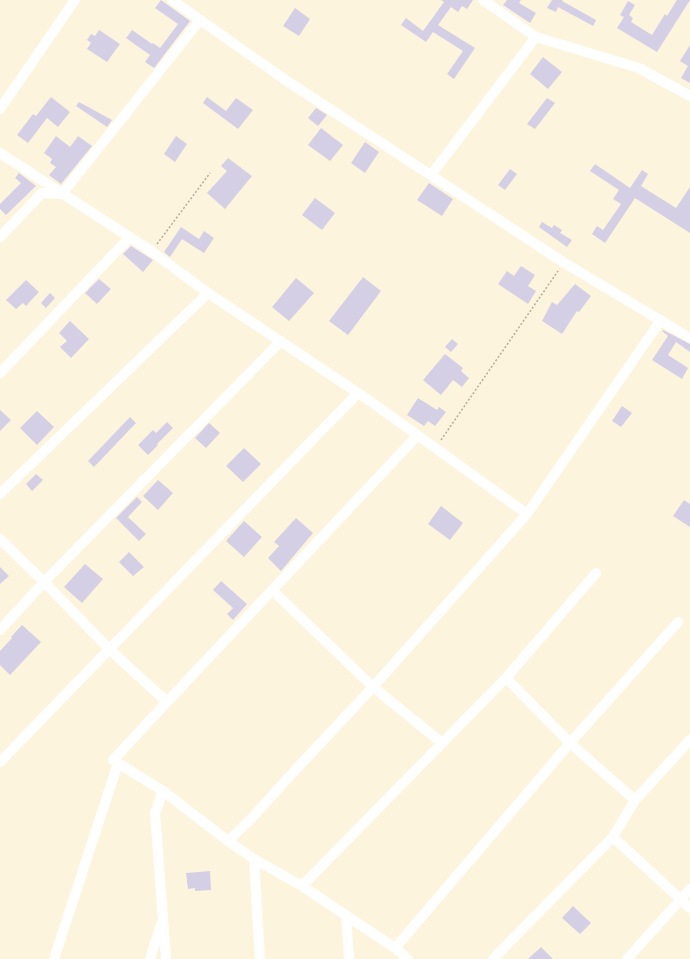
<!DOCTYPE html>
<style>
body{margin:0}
canvas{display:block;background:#fdf4de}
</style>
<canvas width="690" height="959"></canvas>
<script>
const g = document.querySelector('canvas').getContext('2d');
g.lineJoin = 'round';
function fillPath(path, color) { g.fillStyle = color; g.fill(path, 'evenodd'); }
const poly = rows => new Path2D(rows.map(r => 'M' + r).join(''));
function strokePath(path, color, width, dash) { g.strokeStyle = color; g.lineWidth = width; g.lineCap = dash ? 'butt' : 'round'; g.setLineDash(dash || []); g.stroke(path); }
fillPath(poly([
 [161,0,190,21,154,68,145,62,150,55,126,38,132,30,152,44,153,43,160,48,178,24,155,8],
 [441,0,473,0,467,9,462,6,458,12,451,7,438,25,475,48,454,79,447,74,463,51,433,32,426,42,401,25,406,18,423,31,444,2],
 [507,0,521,0,519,3,536,13,530,23,503,5],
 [552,0,563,0,562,1,596,20,593,26,558,7,556,12,547,8],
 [677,0,690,0,657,52,617,28,624,17,620,15,628,1,635,5,629,15,633,18,631,22,652,35,665,14,667,16],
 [295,8,310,19,299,36,283,26],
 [99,30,120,44,107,62,87,49,91,43,87,40,91,34,95,36],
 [690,45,690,83,681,78,688,66,680,61],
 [543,57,562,72,548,89,530,74],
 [51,97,70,112,58,127,47,118,28,143,17,135,33,114,36,116],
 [207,97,226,111,236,98,253,110,238,129,203,103],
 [547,98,555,103,535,129,527,124],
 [79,102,112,120,107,127,76,106],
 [316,108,327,115,318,126,308,118],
 [321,128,343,145,330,161,308,145],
 [56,136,70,147,78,136,92,146,61,184,49,175,56,167,50,163,52,159,44,153],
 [176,136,187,144,175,162,164,154],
 [365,142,379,152,365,173,351,163],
 [228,158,252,176,225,209,207,193,227,171,221,166],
 [595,164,630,188,642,170,648,174,641,186,676,208,690,187,690,233,635,198,605,243,592,234,597,226,603,230,621,204,613,199,619,190,590,171],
 [510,169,517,174,505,190,498,185],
 [19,173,36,186,6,215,0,209,0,204,21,183,15,178],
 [429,183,453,199,442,216,417,200],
 [315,198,335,213,322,230,302,215],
 [542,222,552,228,554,225,562,230,560,233,572,240,567,247,539,227],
 [181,227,199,239,204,231,214,238,204,253,182,239,170,257,164,252],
 [131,246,153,260,143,272,123,254],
 [521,266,535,275,528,286,536,291,528,304,498,284,507,271,514,276],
 [363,277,381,291,348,335,329,321],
 [296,278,314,293,289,321,272,307],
 [99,279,111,289,97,304,85,293],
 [26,280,39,292,26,306,23,303,16,309,6,300],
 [575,284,591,296,579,312,577,311,562,334,542,321,552,302,557,305],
 [50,293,55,298,46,308,41,303],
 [70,321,89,339,71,358,60,347,67,341,59,333],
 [663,330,690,344,690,352,676,342,668,355,688,368,682,379,652,360,668,336,662,331],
 [452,339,458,344,451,352,445,347],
 [445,354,463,368,461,371,469,378,462,387,453,380,441,395,423,380],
 [418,398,437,410,439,407,446,412,435,426,428,421,424,426,407,415],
 [622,406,632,413,621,427,612,421],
 [0,410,11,420,0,431],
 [37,411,54,427,37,445,20,428],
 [130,417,136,423,94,467,88,461],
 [167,422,173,428,157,444,158,445,148,455,138,445,153,430,156,433],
 [209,423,220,433,206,448,195,438],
 [244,448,261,464,243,482,226,466],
 [36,474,43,480,32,491,26,484],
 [158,480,173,493,158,510,143,496],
 [137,497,142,502,128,517,146,534,139,541,116,518],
 [684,500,690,504,690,527,673,516],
 [441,506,463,523,450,540,428,524],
 [296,518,313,533,281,571,268,558,279,546,274,542],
 [244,521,262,537,244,557,226,541],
 [129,552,144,567,133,576,119,562],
 [85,564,103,579,82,603,64,587],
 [0,567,9,576,0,584],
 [221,581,247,604,233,620,227,614,233,608,213,590],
 [22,625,41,642,10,675,0,665,0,651,12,638,11,637],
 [210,871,211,890,195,891,195,888,188,889,186,873],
 [573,906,591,923,580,934,562,918],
 [541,947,553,959,528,959]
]), '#d4cfe5');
strokePath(poly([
 [157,244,210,173],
 [441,440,558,271]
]), '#b3ac9a', 1.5, [2, 2]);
strokePath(poly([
 [172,0,284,79,563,262,690,338],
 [483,0,536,37,639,68,690,96],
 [0,109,75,0],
 [0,153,151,251,208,293,370,401,527,514],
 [431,175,536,37],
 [0,237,42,193,62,194,200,20],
 [0,373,130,237],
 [0,494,208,293],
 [0,539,44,582,110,650,167,702,113,760,163,791,155,813,166,959],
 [272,590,373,687,442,743],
 [0,630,44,582,281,341],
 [506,678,570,743,635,800,613,837,690,908],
 [167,702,417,436],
 [0,762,358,393],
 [163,791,228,841,252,818,286,780,373,687,527,514,661,320],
 [635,800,690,740],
 [228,841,254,859,302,886,395,948,408,959],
 [254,859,260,959],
 [302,886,506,678,596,573],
 [346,915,349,959],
 [395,948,570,743,678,622],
 [54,959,118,763],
 [150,959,161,924],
 [493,959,613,837],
 [627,959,690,889]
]), '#fff', 10);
</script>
